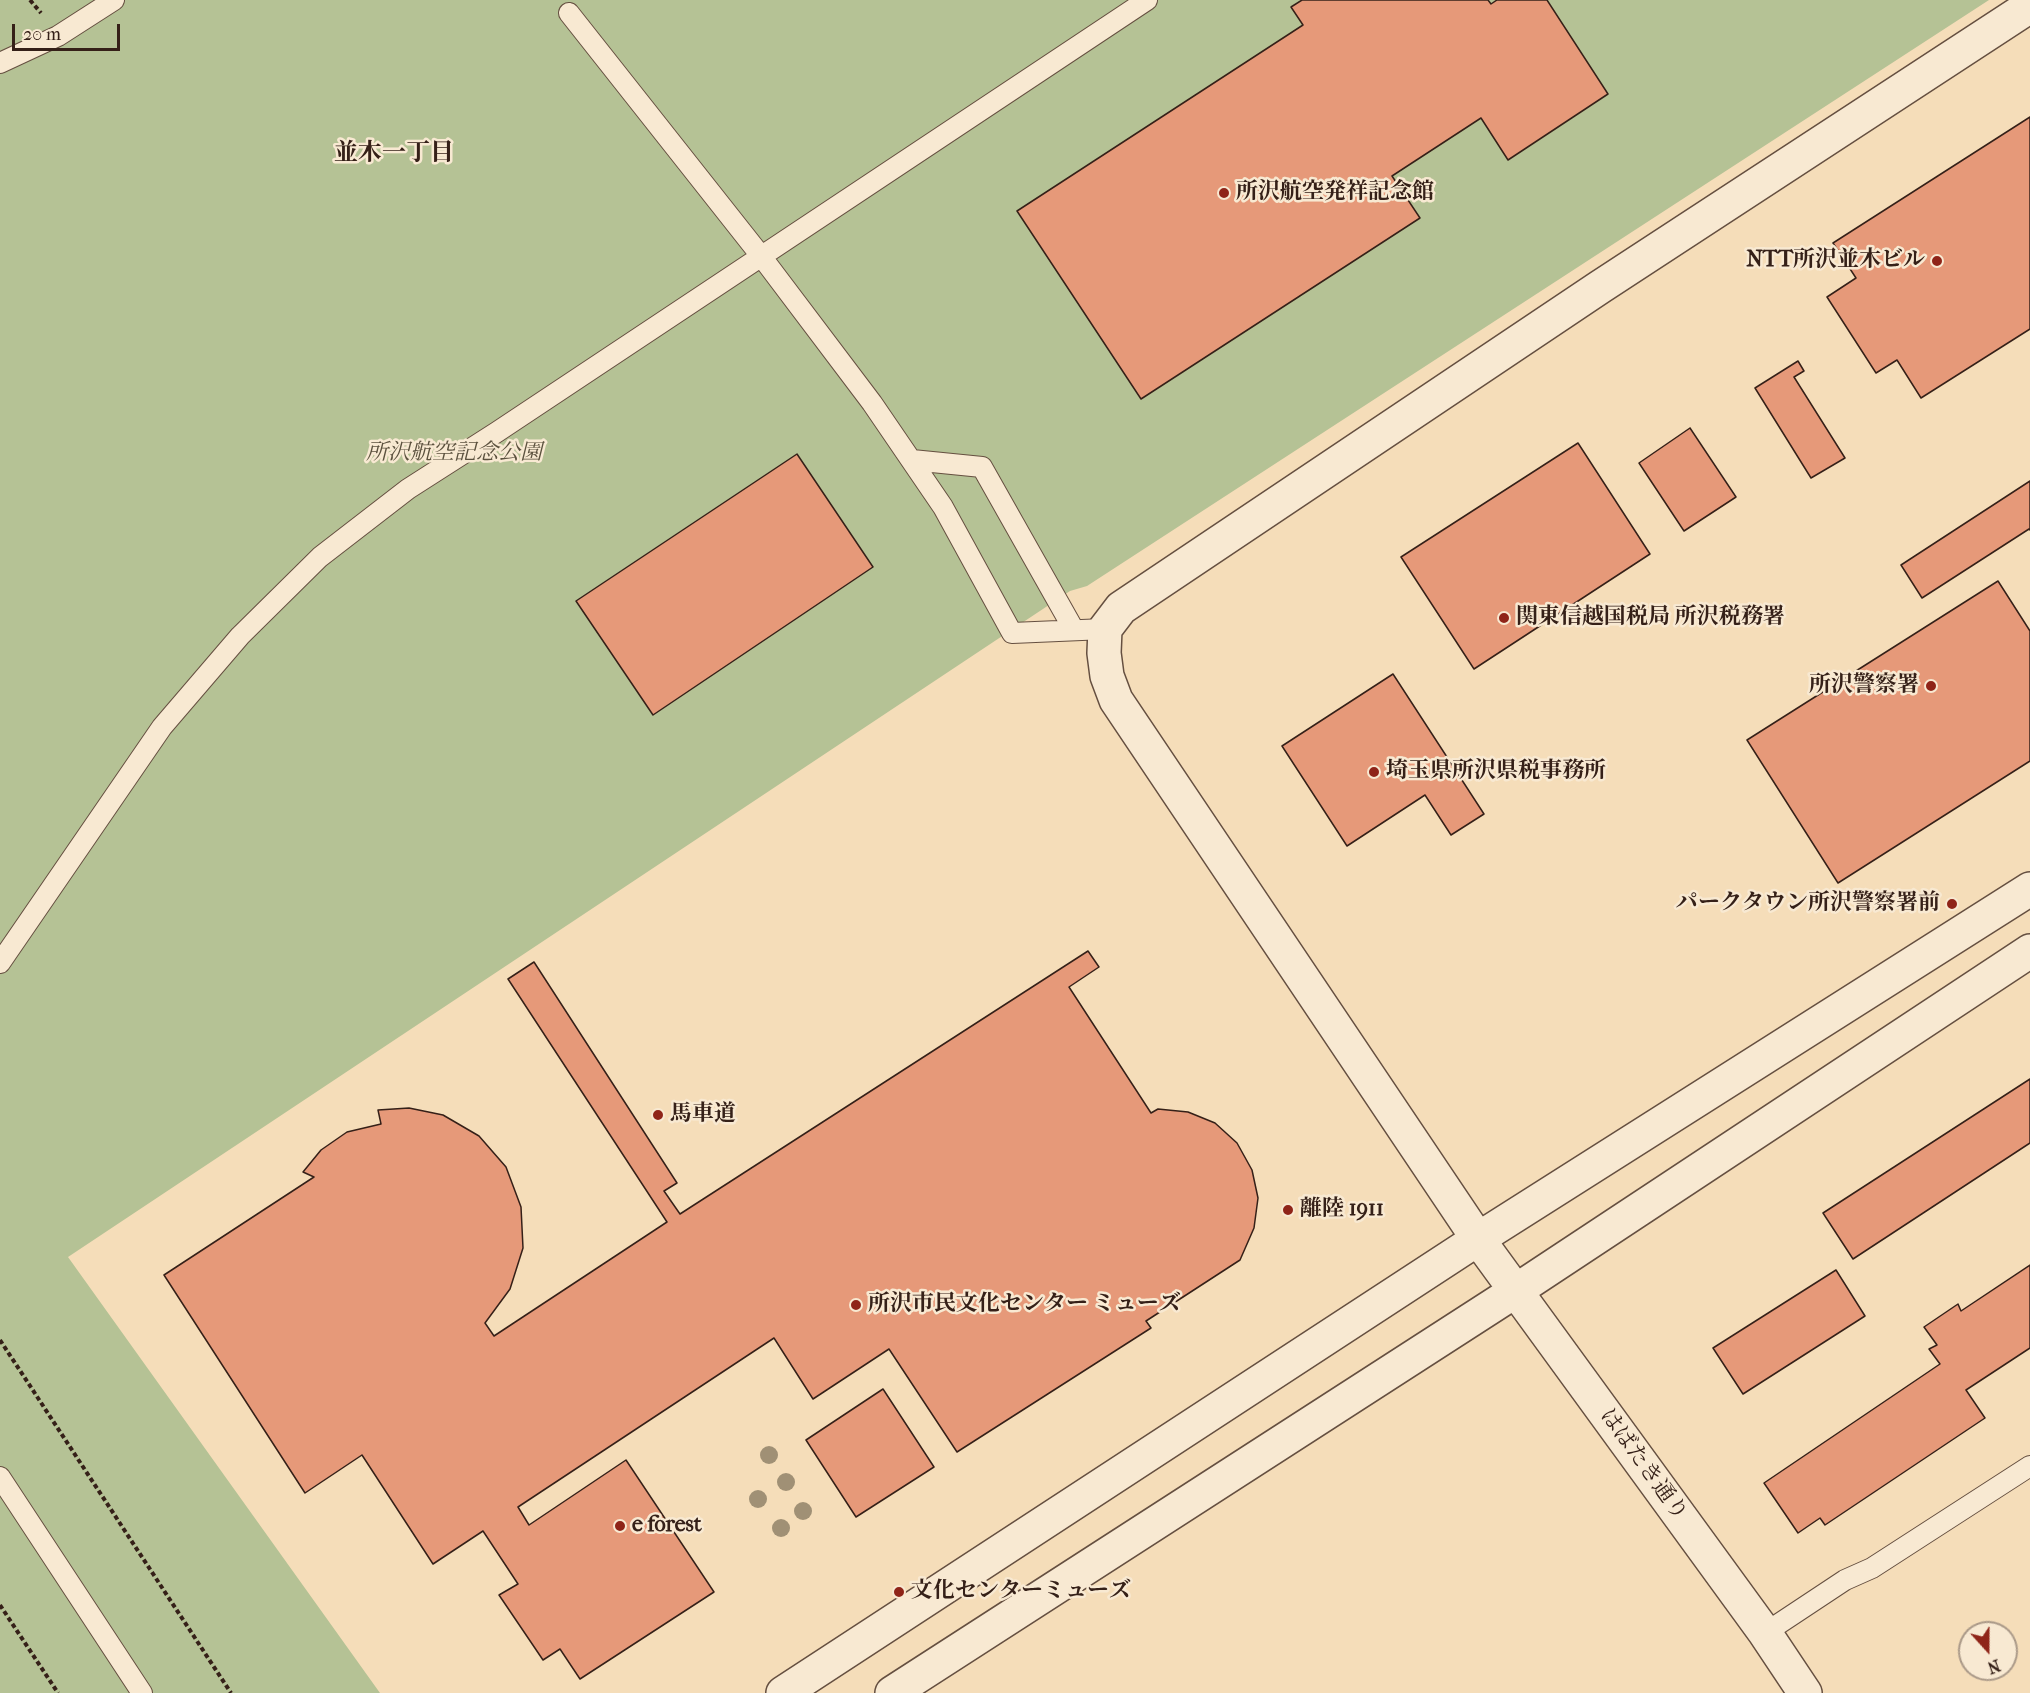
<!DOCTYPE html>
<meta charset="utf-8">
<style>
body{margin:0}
#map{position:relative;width:2030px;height:1693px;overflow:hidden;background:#f5ddb9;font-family:"IM FELL French Canon",serif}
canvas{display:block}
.north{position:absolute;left:1958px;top:1621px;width:60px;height:60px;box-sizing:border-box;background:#f8e9d2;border:2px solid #a98;border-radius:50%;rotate:159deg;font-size:16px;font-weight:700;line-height:24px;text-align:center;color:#352018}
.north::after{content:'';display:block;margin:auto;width:21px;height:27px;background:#8f2418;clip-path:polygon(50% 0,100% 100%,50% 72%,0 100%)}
.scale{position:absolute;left:12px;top:24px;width:108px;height:27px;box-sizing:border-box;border:3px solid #352018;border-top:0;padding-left:8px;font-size:18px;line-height:21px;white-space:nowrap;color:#352018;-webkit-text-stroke:4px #f8e9d2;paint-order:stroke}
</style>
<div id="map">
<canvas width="2030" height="1693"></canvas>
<div class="north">N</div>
<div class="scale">20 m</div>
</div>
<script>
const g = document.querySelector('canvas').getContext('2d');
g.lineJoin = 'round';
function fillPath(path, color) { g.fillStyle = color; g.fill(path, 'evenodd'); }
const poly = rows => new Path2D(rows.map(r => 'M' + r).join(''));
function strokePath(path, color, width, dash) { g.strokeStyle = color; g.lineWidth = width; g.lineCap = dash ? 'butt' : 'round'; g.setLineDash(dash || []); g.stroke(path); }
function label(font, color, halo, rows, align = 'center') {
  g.font = font + ' "IM FELL French Canon","Noto Serif JP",serif'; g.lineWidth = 5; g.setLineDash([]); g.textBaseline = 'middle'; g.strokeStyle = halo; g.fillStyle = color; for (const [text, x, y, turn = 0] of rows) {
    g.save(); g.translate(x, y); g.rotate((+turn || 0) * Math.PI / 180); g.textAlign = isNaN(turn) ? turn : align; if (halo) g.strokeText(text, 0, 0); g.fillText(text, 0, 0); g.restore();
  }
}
fillPath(poly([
 [0,0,1989,0,1087,586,1070,591,68,1257,380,1693,0,1693]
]), '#b5c295');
const building = poly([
 [1302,0,1488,0,1491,4,1497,0,1547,0,1608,94,1508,160,1481,118,1392,176,1420,218,1141,399,1017,211,1303,25,1291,7,1302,0],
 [2030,117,2030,329,1921,398,1897,360,1876,373,1827,297,1856,278,1833,243,2030,117],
 [1798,361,1804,371,1794,377,1845,458,1811,478,1755,388,1798,361],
 [1690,428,1736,497,1684,531,1639,463,1690,428],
 [1578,443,1650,554,1474,669,1401,557,1578,443],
 [797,454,873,567,653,715,576,601,797,454],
 [2030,481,2030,530,2029,529,1922,598,1901,565,2030,481],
 [1998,581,2030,631,2030,761,1838,883,1747,740,1998,581],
 [1393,674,1484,814,1451,835,1425,795,1347,846,1282,746,1393,674],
 [1088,951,1099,967,1069,987,1151,1113,1158,1109,1188,1112,1215,1123,1237,1143,1252,1170,1258,1198,1254,1228,1240,1260,1146,1321,1151,1328,957,1452,889,1349,813,1399,774,1338,518,1507,529,1525,626,1460,714,1592,580,1679,560,1649,543,1660,499,1595,518,1584,483,1531,433,1564,362,1455,305,1493,164,1275,314,1177,303,1172,321,1150,347,1132,381,1124,378,1110,409,1108,443,1115,479,1136,506,1167,521,1207,523,1248,510,1289,485,1323,494,1336,667,1222,508,979,534,962,677,1183,664,1191,680,1214,1088,951],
 [2030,1079,2030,1143,1853,1259,1823,1213,2030,1079],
 [2030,1265,2030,1348,1966,1390,1985,1418,1825,1525,1820,1518,1798,1533,1764,1483,1940,1364,1929,1349,1937,1345,1924,1327,1958,1304,1961,1311,2030,1265],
 [1836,1270,1865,1316,1743,1394,1713,1348,1836,1270],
 [883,1389,934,1467,856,1517,806,1440,883,1389]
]);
fillPath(building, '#e69979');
strokePath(building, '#352018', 1.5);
const service = poly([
 [569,13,761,256,872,403,943,507,1012,633,1105,629],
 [0,63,58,36,114,0],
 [912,460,982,467,1074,630],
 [0,963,162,727,240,636,320,557,408,489,497,432,1147,0],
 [0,1477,142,1693],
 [1765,1633,1845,1580,1872,1568,2030,1466]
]);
const minor = poly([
 [1478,1239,1116,700,1107,676,1104,653,1105,629,1121,608,1600,287,2030,6]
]);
const tertiary = poly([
 [1478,1239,1765,1633,1805,1693],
 [783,1693,1478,1239,2030,889],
 [892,1693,1517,1290,2030,951]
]);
strokePath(service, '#654f40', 22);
strokePath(minor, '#654f40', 36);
strokePath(tertiary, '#654f40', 36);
strokePath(poly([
 [30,0,41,13],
 [0,1340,231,1693],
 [0,1605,58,1693]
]), '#352018', 4, [4.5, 3]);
strokePath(service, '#f8e9d2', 20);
strokePath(minor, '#f8e9d2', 33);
strokePath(tertiary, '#f8e9d2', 33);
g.fillStyle = '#a09075';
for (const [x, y] of [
 [769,1455],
 [786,1482],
 [758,1499],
 [803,1511],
 [781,1528]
]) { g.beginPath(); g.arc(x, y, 9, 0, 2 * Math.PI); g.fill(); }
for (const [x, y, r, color] of [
 [1224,193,6,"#8f2418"],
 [1937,261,6,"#8f2418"],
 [1504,618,6,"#8f2418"],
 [1931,686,6,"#8f2418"],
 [1374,772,6,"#8f2418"],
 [1952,904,6,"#8f2418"],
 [658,1115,6,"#8f2418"],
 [1288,1210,6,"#8f2418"],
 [856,1305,6,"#8f2418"],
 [620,1526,6,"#8f2418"],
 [899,1592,6,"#8f2418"]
]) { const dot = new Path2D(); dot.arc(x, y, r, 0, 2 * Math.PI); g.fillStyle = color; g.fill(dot); strokePath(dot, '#f8e9d2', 2); }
label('bold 22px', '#352018', '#f8e9d2', [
 ["所沢航空発祥記念館",1236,193],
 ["NTT所沢並木ビル",1925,261,"right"],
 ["関東信越国税局 所沢税務署",1516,618],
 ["所沢警察署",1919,686,"right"],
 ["埼玉県所沢県税事務所",1386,772],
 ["パークタウン所沢警察署前",1940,904,"right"],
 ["馬車道",670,1115],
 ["離陸 1911",1300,1210],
 ["所沢市民文化センター ミューズ",868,1305],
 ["e forest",632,1526],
 ["文化センターミューズ",911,1592]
], 'left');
label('italic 22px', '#5b513e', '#f8e9d2', [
 ["所沢航空記念公園",454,454]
]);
label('22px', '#352018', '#f8e9d2', [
 ["はばたき通り",1643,1465,54]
]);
label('bold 24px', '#352018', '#f8e9d2', [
 ["並木一丁目",394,154]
]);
</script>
